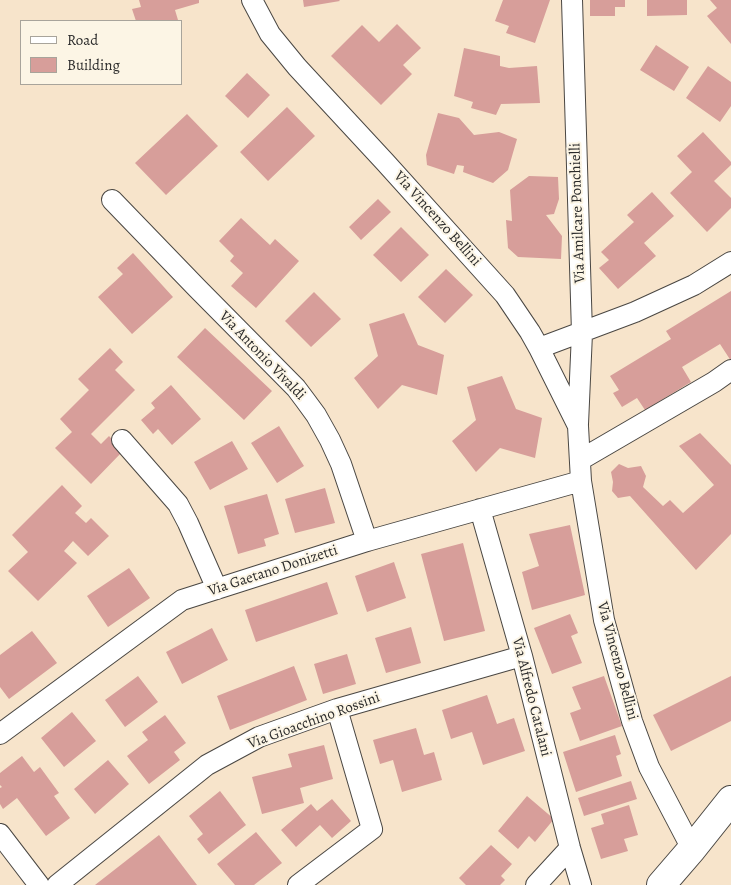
<!DOCTYPE html>
<style>
body{margin:0}
#map{position:relative;width:731px;height:885px;overflow:hidden;background:#f7e4cb;font-family:Alegreya,serif}
canvas{display:block}
.legend{position:absolute;left:20px;top:20px;width:162px;height:65px;box-sizing:border-box;background:#fcf5e5;border:1px solid #a8a49b;margin:0;padding:6px 9px;list-style:none;font-size:15px;color:#2b2b2b}
.legend li{display:flex;align-items:center;gap:10px;height:25px}
.legend b{width:25px;border:1px solid #a8a49b}
</style>
<div id="map">
<canvas width="731" height="885"></canvas>
<ul class="legend">
<li><b style="height:6px;background:#fff"></b>Road</li>
<li><b style="height:14px;background:#d79e9a"></b>Building</li>
</ul>
</div>
<script>
const g = document.querySelector('canvas').getContext('2d');
g.lineJoin = 'round';
function fillPath(path, color) { g.fillStyle = color; g.fill(path, 'evenodd'); }
const poly = rows => new Path2D(rows.map(r => 'M' + r).join(''));
function strokePath(path, color, width, dash) { g.strokeStyle = color; g.lineWidth = width; g.lineCap = dash ? 'butt' : 'round'; g.setLineDash(dash || []); g.stroke(path); }
function label(font, color, halo, rows, align = 'center') {
  g.font = font + ' Alegreya,serif'; g.lineWidth = 4; g.setLineDash([]); g.textBaseline = 'middle'; g.strokeStyle = halo; g.fillStyle = color; for (const [text, x, y, turn = 0] of rows) {
    g.save(); g.translate(x, y); g.rotate((+turn || 0) * Math.PI / 180); g.textAlign = isNaN(turn) ? turn : align; if (halo) g.strokeText(text, 0, 0); g.fillText(text, 0, 0); g.restore();
  }
}
fillPath(poly([
 [139,0,199,0,199,3,175,10,178,20,136,21,132,9,141,7],
 [303,0,339,0,340,1,304,7],
 [503,0,550,0,535,43,506,33,509,26,495,21],
 [590,0,625,0,625,7,615,7,615,16,590,16],
 [647,0,687,0,687,15,647,16],
 [710,0,731,0,731,44,707,16,717,8],
 [397,24,421,48,403,65,412,74,381,105,331,56,362,25,379,42],
 [656,45,689,67,674,91,640,70],
 [464,48,500,56,500,66,509,68,537,66,540,103,501,104,496,115,471,108,473,102,454,96],
 [708,66,731,82,731,106,720,122,686,98],
 [247,73,270,95,248,118,225,96],
 [287,107,315,136,268,181,240,152],
 [438,113,459,118,474,135,499,132,517,139,508,170,493,183,463,172,464,166,457,165,454,174,427,165,426,155],
 [187,114,218,146,166,195,135,163],
 [703,132,731,162,731,165,714,181,731,198,731,208,707,232,670,193,692,172,677,156],
 [529,176,558,177,559,199,554,214,546,215,562,236,561,259,518,257,508,248,506,220,512,221,510,190],
 [652,192,674,216,644,243,656,256,618,289,599,268,609,260,601,252,634,222,627,215],
 [378,199,391,212,361,240,349,227],
 [241,218,270,245,275,239,299,261,256,308,231,286,243,273,230,261,234,256,219,241],
 [401,227,429,255,401,282,373,255],
 [133,253,173,297,132,334,98,297,123,274,117,268],
 [446,269,473,295,445,323,418,297],
 [731,291,731,361,720,344,682,367,691,382,645,410,637,398,622,407,613,393,619,390,610,376,671,339,666,331],
 [314,292,341,319,311,347,285,321],
 [404,313,418,345,444,355,437,395,402,385,378,409,354,378,378,356,369,324],
 [205,328,272,391,244,420,177,357],
 [110,348,123,362,115,370,135,390,91,434,101,444,109,436,123,451,91,484,55,448,72,432,60,419,89,390,78,379],
 [502,376,516,409,542,418,535,458,500,448,476,472,452,441,476,420,467,387],
 [171,385,201,419,172,445,158,429,153,434,141,420,155,408,151,403],
 [279,426,304,466,277,483,251,443],
 [700,433,731,465,731,534,696,570,630,496,618,498,612,491,613,482,611,472,619,464,628,468,641,466,646,476,643,487,663,506,670,500,683,513,714,485,679,446],
 [232,441,248,469,210,490,194,462],
 [62,485,82,506,75,513,86,523,91,518,109,536,88,556,73,541,64,551,77,563,38,601,8,571,28,552,12,535],
 [325,488,335,523,295,533,285,499],
 [267,494,279,534,264,539,266,546,238,554,224,506],
 [570,525,585,595,532,610,522,572,539,566,529,534],
 [463,543,485,631,444,641,421,554],
 [394,562,406,598,367,612,355,576],
 [129,568,150,598,108,627,87,596],
 [327,582,338,614,256,642,245,610],
 [570,614,578,633,571,636,582,663,552,674,534,628],
 [411,627,421,663,386,673,375,638],
 [212,628,228,660,182,684,166,652],
 [32,631,57,663,9,699,0,687,0,655],
 [347,654,356,684,323,694,314,664],
 [294,666,307,700,230,730,217,696],
 [138,676,158,702,125,727,105,700],
 [604,676,622,726,580,741,570,713,581,709,572,687],
 [731,676,731,721,671,751,653,715],
 [487,695,497,724,514,718,525,751,483,765,472,732,451,739,442,710],
 [72,712,96,741,64,767,41,738],
 [165,715,186,743,174,752,180,760,149,784,127,756,148,740,142,732],
 [416,728,424,755,434,752,442,780,402,792,393,760,380,764,373,740],
 [615,735,621,754,616,756,622,776,576,792,563,752],
 [324,745,333,779,300,788,304,803,262,814,252,777,292,767,288,754],
 [22,756,34,772,40,767,59,793,54,796,70,818,46,836,17,798,3,809,0,804,0,788,2,787,0,785,0,773],
 [108,760,129,784,95,814,74,789],
 [631,781,637,799,584,816,578,798],
 [220,791,246,825,209,854,197,839,203,834,189,816],
 [527,796,554,819,535,842,529,836,518,849,498,831],
 [332,799,351,821,332,838,320,825,296,847,281,830,311,804,317,811],
 [629,805,638,835,624,839,628,851,601,859,591,828,604,824,601,814],
 [256,832,282,863,254,885,235,885,217,864],
 [159,835,197,885,95,885],
 [491,845,512,864,501,876,505,880,500,885,466,885,459,878]
]), '#d79e9a');
const street = poly([
 [252,0,270,34,297,67,385,162,505,295,530,332,539,348,578,426,581,481,604,620,632,721,649,767,692,849],
 [572,0,582,333,578,424],
 [112,200,197,288,296,388,305,400,316,415,330,440,341,464,367,541],
 [539,348,635,312,694,285,731,262],
 [122,440,178,504,188,523,217,589],
 [580,460,714,382,731,370],
 [480,509,522,656,570,848,581,885],
 [0,734,182,600,367,541,581,481],
 [0,834,39,885],
 [57,885,207,765,259,737,337,709,522,656],
 [298,885,372,829,337,709],
 [536,885,570,848]
]);
const secondary = poly([
 [661,885,692,849,731,800]
]);
strokePath(street, '#4a4743', 22);
strokePath(secondary, '#4a4743', 30);
strokePath(street, '#fff', 20);
strokePath(secondary, '#fff', 28);
label('15px', '#2b2b2b', '#fcf5e5', [
 ["Via Amilcare Ponchielli",578,213,-92],
 ["Via Vincenzo Bellini",437,219,48],
 ["Via Antonio Vivaldi",262,356,46],
 ["Via Gaetano Donizetti",273,571,-18],
 ["Via Vincenzo Bellini",617,661,75],
 ["Via Alfredo Catalani",531,697,76],
 ["Via Gioacchino Rossini",314,721,-20]
]);
</script>
